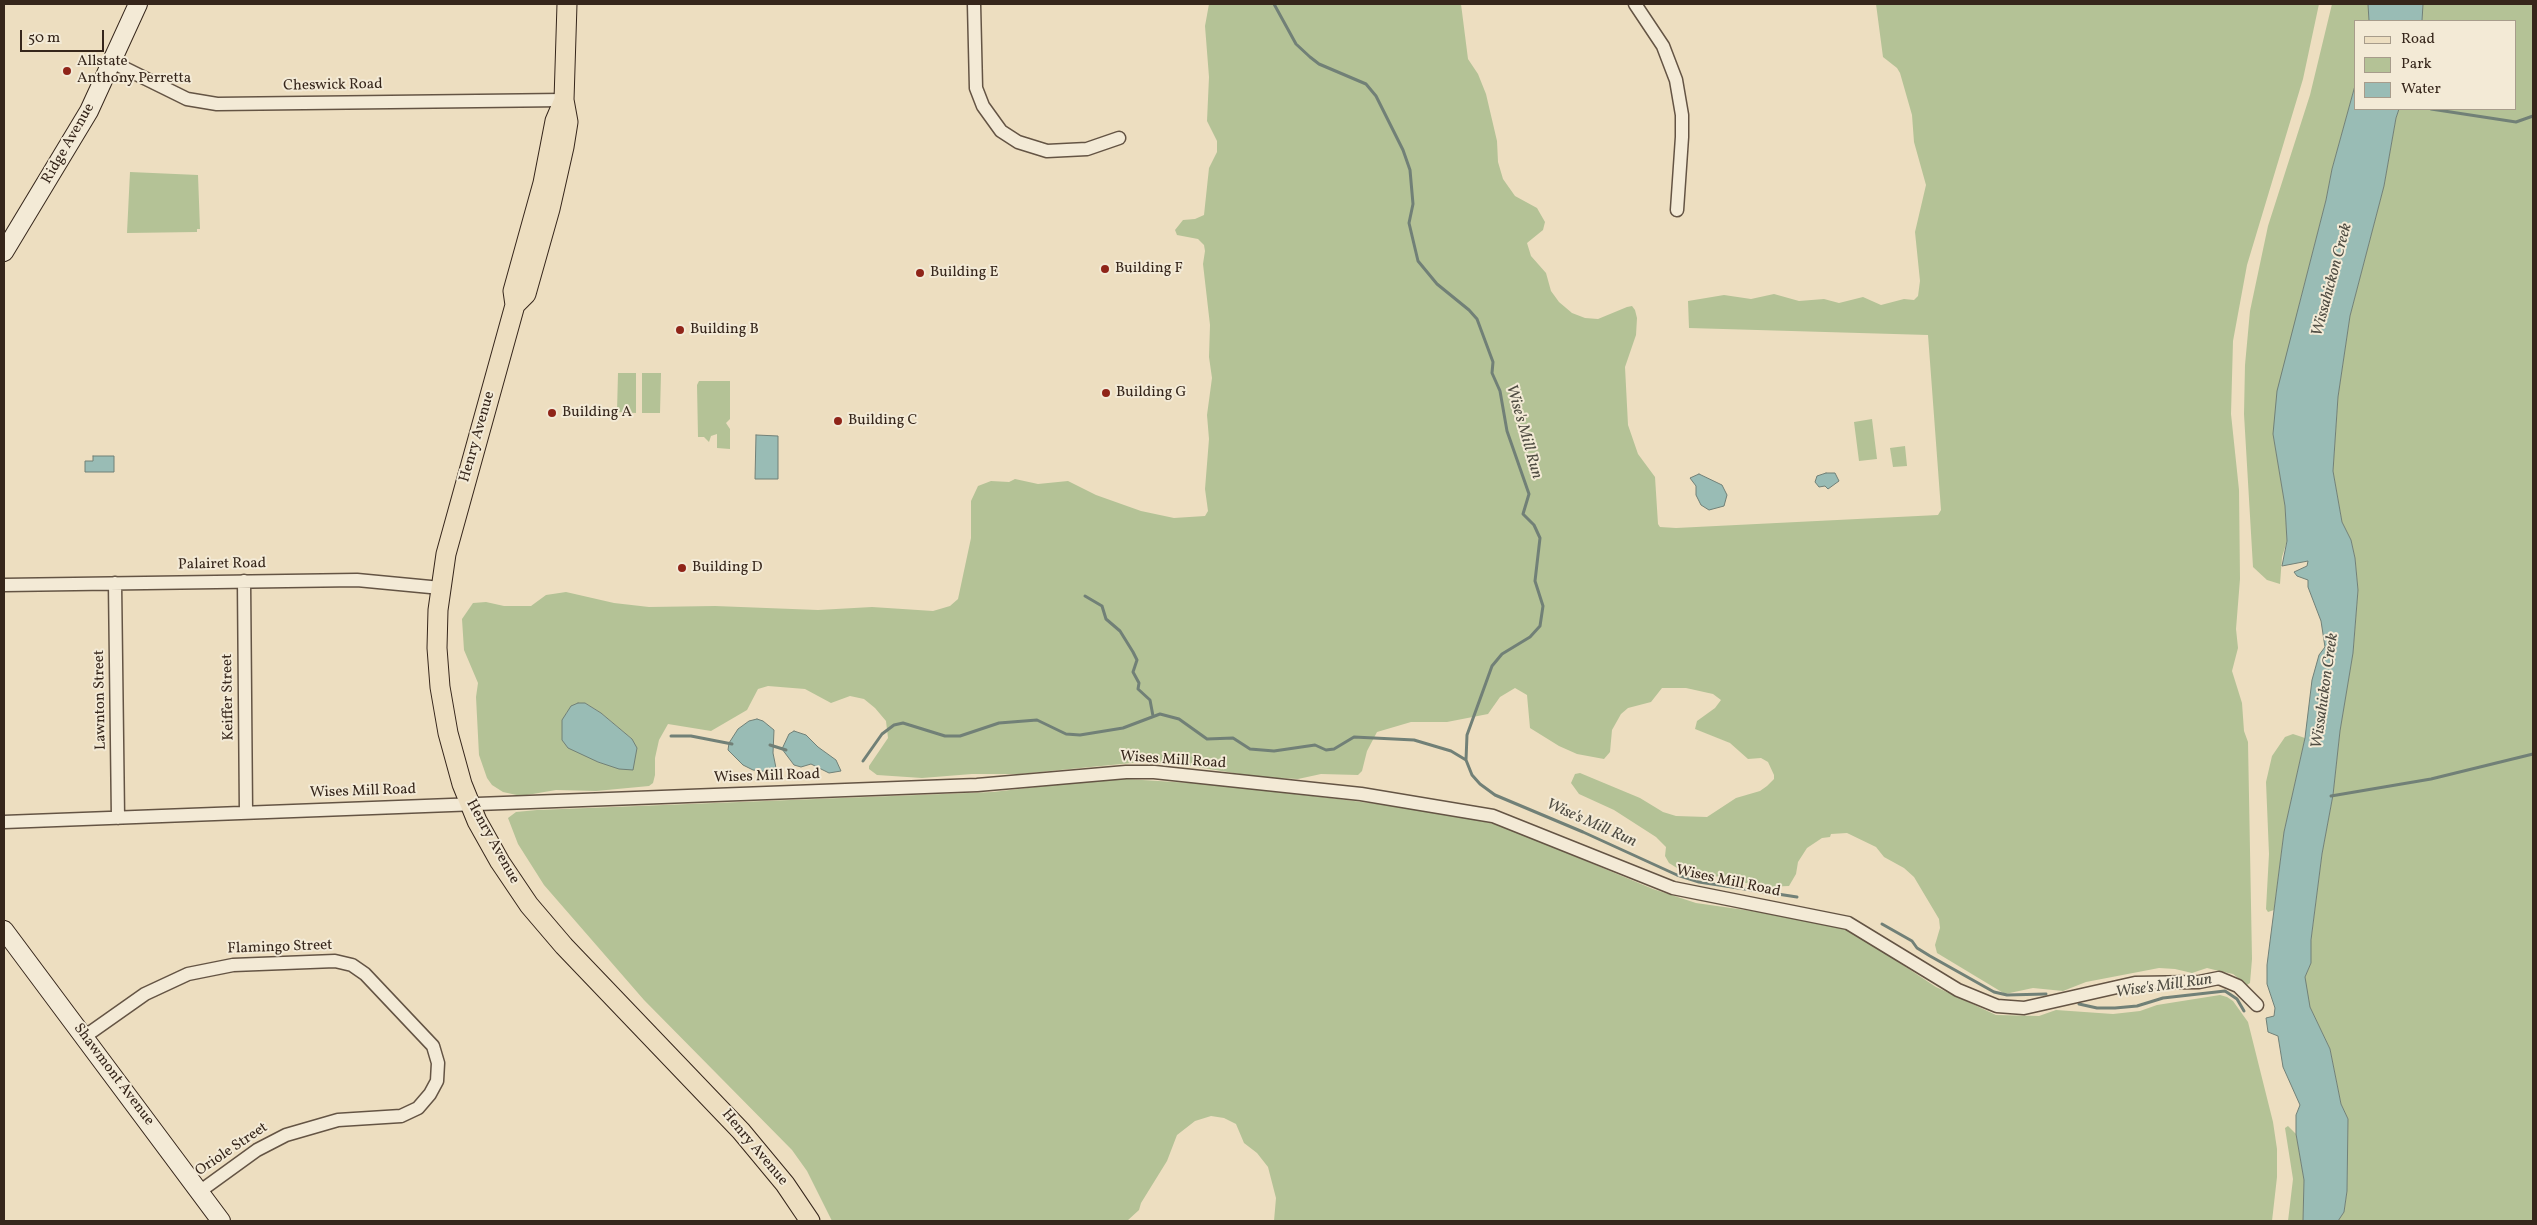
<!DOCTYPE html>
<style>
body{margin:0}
#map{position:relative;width:2537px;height:1225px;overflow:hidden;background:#eddec0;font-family:Vollkorn,serif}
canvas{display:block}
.frame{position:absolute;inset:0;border:5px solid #36261b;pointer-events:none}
.legend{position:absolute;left:2354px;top:20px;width:162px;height:90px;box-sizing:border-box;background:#f3ead6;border:1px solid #a79c8b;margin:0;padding:6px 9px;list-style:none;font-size:15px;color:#36261b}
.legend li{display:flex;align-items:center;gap:10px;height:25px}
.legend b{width:25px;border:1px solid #a79c8b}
.scale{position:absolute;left:20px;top:30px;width:84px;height:22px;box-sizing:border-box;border:2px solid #36261b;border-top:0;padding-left:6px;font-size:15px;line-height:18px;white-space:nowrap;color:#36261b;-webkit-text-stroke:4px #f3ead6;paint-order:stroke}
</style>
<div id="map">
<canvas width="2537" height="1225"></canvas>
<div class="frame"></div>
<ul class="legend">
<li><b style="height:6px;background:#eddec0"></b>Road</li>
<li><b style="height:14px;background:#b4c296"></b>Park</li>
<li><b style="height:14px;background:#99bcb5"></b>Water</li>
</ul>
<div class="scale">50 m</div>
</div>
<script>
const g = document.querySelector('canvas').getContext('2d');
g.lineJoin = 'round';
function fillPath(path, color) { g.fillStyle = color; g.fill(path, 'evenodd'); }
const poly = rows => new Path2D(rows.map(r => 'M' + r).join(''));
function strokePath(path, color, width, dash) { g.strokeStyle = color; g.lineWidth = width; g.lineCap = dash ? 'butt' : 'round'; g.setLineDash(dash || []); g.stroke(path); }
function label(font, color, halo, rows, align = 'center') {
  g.font = font + ' Vollkorn,serif'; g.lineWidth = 4; g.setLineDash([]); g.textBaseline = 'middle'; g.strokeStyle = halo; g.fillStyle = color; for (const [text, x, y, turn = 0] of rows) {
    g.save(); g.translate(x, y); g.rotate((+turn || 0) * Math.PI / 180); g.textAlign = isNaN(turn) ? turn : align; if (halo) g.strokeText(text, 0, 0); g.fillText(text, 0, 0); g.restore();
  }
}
fillPath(poly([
 [1209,4,1461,4,1468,59,1478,74,1486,94,1497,141,1498,162,1503,179,1515,196,1537,208,1545,222,1543,230,1527,243,1531,256,1546,273,1551,291,1559,302,1572,313,1585,318,1598,319,1627,307,1632,306,1635,310,1637,318,1636,335,1625,367,1628,425,1638,454,1655,477,1658,524,1660,527,1676,528,1938,515,1941,510,1928,335,1689,328,1688,301,1724,295,1751,299,1774,294,1799,301,1824,299,1839,303,1863,297,1881,305,1904,299,1914,300,1918,296,1920,281,1915,232,1926,185,1914,142,1912,115,1900,73,1897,68,1883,57,1876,4,2319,4,2303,79,2247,265,2233,341,2231,414,2239,490,2240,579,2236,629,2238,648,2232,671,2242,703,2244,731,2248,742,2252,959,2250,983,2247,985,2233,974,2215,970,2207,968,2192,973,2175,969,2159,968,2086,982,2063,991,2033,988,2005,994,1937,953,1935,945,1940,928,1939,919,1914,877,1904,868,1884,857,1876,847,1847,833,1831,834,1830,837,1822,838,1807,848,1798,862,1796,874,1789,886,1762,887,1722,877,1692,874,1677,868,1669,863,1665,856,1666,847,1656,837,1614,810,1579,794,1571,783,1575,774,1580,773,1640,798,1663,812,1676,816,1707,817,1736,798,1760,791,1767,786,1774,779,1774,775,1768,762,1761,758,1748,759,1730,743,1695,729,1697,721,1715,708,1721,700,1713,694,1686,688,1662,688,1651,702,1628,708,1621,714,1612,730,1610,752,1604,759,1577,754,1559,746,1530,728,1527,695,1515,688,1500,697,1488,714,1447,722,1411,722,1377,732,1367,751,1362,771,1358,775,1321,774,1298,779,1258,777,1185,765,1142,762,1019,774,972,774,922,778,877,775,869,769,869,766,888,738,886,721,875,708,864,699,850,696,831,703,805,689,768,686,758,689,747,710,711,731,668,724,659,740,655,758,655,775,653,783,649,786,596,791,556,790,521,796,503,792,492,785,487,778,479,755,476,697,478,683,464,650,462,619,473,603,486,602,504,606,531,606,546,595,566,592,614,603,649,607,715,606,818,610,872,607,933,611,950,606,958,599,971,538,971,501,978,486,991,481,1009,482,1015,479,1038,484,1068,481,1096,495,1141,511,1174,518,1205,516,1208,511,1205,489,1209,439,1207,415,1212,378,1209,357,1210,325,1203,264,1205,251,1204,245,1198,239,1177,235,1175,230,1183,220,1195,219,1204,215,1209,168,1217,152,1217,141,1207,121,1209,77,1205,26],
 [578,703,585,703,601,713,632,739,627,769,598,762,566,713],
 [2332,4,2368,4,2369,21,2356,21,2356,82,2332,169,2326,200,2300,301,2273,434,2285,506,2287,541,2282,557,2280,584,2267,580,2253,567,2244,414,2245,365,2250,311,2268,226,2310,95],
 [2423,4,2533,4,2533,1221,2338,1221,2344,1212,2347,1191,2348,1119,2341,1104,2330,1049,2310,1007,2305,985,2305,977,2311,963,2311,941,2322,854,2333,795,2340,731,2353,653,2358,590,2355,558,2351,540,2342,522,2333,471,2338,397,2350,316,2384,186,2396,118,2399,109,2516,109,2516,21,2422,21],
 [130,172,198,175,200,229,197,229,197,232,127,233],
 [618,373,636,373,636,413,617,412],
 [642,373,661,373,660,413,642,413],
 [699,381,730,381,730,419,726,423,730,429,730,449,717,448,717,434,711,436,709,442,704,437,698,437,697,385],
 [1872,419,1877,459,1859,461,1854,422],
 [1905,446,1907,466,1893,467,1890,448],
 [2293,734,2305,738,2284,832,2274,910,2268,912,2266,909,2269,854,2266,782,2272,756,2285,737],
 [1126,779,1207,784,1330,798,1425,810,1500,825,1653,889,1696,903,1815,920,1850,930,1936,987,1996,1015,2039,1016,2056,1010,2113,1014,2140,1011,2157,1005,2220,995,2227,997,2233,1001,2248,1022,2273,1122,2277,1149,2277,1177,2272,1221,1274,1221,1276,1198,1268,1167,1257,1153,1244,1143,1236,1124,1224,1118,1211,1116,1195,1121,1177,1135,1167,1161,1141,1203,1139,1210,1127,1221,832,1221,807,1171,792,1150,644,1000,544,885,518,844,508,818,516,812,537,810,993,792,1096,780],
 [2288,1126,2296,1134,2304,1180,2303,1221,2288,1221,2293,1179,2285,1128]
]), '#b4c296');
const water = poly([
 [2368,4,2423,4,2422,21,2369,21,2368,4],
 [2356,82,2356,109,2399,109,2396,118,2384,186,2350,316,2338,397,2333,471,2342,522,2351,540,2355,558,2358,590,2353,653,2340,731,2333,795,2322,854,2311,940,2311,963,2305,977,2310,1007,2330,1049,2341,1104,2348,1119,2347,1191,2344,1212,2338,1221,2303,1221,2304,1180,2296,1134,2296,1115,2300,1105,2283,1067,2278,1036,2268,1032,2266,1018,2274,1016,2275,1008,2267,984,2267,965,2284,832,2305,738,2312,680,2319,655,2325,647,2321,621,2308,587,2308,580,2297,576,2294,572,2307,566,2308,561,2282,566,2287,541,2285,506,2273,434,2277,391,2326,200,2332,169,2356,82],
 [756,435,778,436,778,479,755,479,756,435],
 [93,456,114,456,114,472,85,472,85,461,93,461,93,456],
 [1826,473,1835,473,1839,481,1828,489,1825,486,1819,487,1815,482,1817,476,1826,473],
 [1699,474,1722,485,1727,495,1724,506,1709,510,1701,505,1696,495,1696,486,1690,478,1699,474],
 [578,703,585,703,601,713,632,739,637,748,633,770,619,769,598,762,568,748,562,740,562,720,571,706,578,703],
 [757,719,763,721,774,730,773,753,777,773,753,770,743,765,728,750,729,743,738,729,749,721,757,719],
 [794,731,806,735,818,747,836,760,841,771,829,773,811,764,801,767,794,765,782,749,789,734,794,731]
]);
fillPath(water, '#99bcb5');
strokePath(water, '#718077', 1);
strokePath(poly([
 [1274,4,1296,44,1310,57,1319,64,1366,84,1376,96,1403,150,1410,170,1413,204,1409,223,1418,261,1437,284,1469,310,1477,319,1493,362,1492,373,1500,391,1507,431,1529,494,1523,514,1534,525,1540,538,1535,581,1543,606,1540,626,1530,637,1502,654,1492,666,1467,735,1466,760,1472,775,1480,784,1495,795,1583,832,1677,875,1699,882,1797,897],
 [2431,109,2516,122,2533,116],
 [1085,596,1102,606,1106,619,1120,631,1133,652,1137,660,1133,672,1139,683,1138,689,1150,700,1153,716],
 [671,736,691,736,732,744],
 [770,745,786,750],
 [863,761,882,734,894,725,903,723,945,736,960,736,999,723,1037,720,1066,734,1080,735,1123,728,1160,714,1179,719,1207,739,1233,738,1250,749,1274,751,1315,745,1326,750,1334,749,1354,737,1414,740,1451,751,1466,760],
 [2331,796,2431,779,2533,754],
 [1882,924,1912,941,1917,948,1930,956,1994,992,2007,995,2046,994],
 [2079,1004,2097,1008,2115,1008,2137,1006,2163,998,2225,991,2237,999,2244,1011]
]), '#718077', 3);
const street = poly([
 [974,4,976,88,983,106,1001,131,1018,142,1047,151,1087,149,1119,138],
 [1635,4,1663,46,1676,80,1682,115,1682,137,1677,210],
 [112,62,187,99,217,104,564,100],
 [244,581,246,813],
 [115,583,118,818],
 [4,585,357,580,441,588],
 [4,822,977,785,1126,772,1154,772,1361,794,1493,816,1673,888,1848,923,1958,990,1997,1006,2024,1008,2135,983,2199,982,2219,978,2238,986,2257,1005],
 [84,1037,145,994,188,974,233,965,335,961,352,965,365,974,433,1046,438,1063,437,1081,430,1094,418,1108,401,1116,338,1120,286,1135,257,1150,199,1192]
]);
const secondary = poly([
 [4,252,89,111,138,4],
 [4,930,221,1221]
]);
const primary = poly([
 [564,100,555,121,543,183,513,291,515,305,446,554,438,610,437,648,440,687,448,733,462,784,477,821,500,862,529,905,564,946,741,1131,785,1184,810,1221],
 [515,305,526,294,550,209,564,147,568,122,564,100,567,4]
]);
strokePath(street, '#645444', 15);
strokePath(secondary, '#36261b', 20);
strokePath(primary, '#36261b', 21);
strokePath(street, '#f3ead6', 12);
strokePath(secondary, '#f3ead6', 18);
strokePath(primary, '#eddec0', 19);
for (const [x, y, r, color] of [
 [67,71,5,"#8f2418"],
 [1105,269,5,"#8f2418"],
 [920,273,5,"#8f2418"],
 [680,330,5,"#8f2418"],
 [1106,393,5,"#8f2418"],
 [552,413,5,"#8f2418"],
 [838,421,5,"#8f2418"],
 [682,568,5,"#8f2418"]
]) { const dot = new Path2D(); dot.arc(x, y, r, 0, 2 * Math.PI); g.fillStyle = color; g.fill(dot); strokePath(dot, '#f3ead6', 2); }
label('15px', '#36261b', '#f3ead6', [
 ["Allstate",77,62],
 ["Anthony Perretta",77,79],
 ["Building F",1115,269],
 ["Building E",930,273],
 ["Building B",690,330],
 ["Building G",1116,393],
 ["Building A",562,413],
 ["Building C",848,421],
 ["Building D",692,568]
], 'left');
label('15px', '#36261b', '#f3ead6', [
 ["Cheswick Road",333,86,-1],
 ["Ridge Avenue",69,144,-60],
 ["Henry Avenue",478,437,-74],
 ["Palairet Road",222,565,-1],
 ["Keiffer Street",229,697,-91],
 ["Lawnton Street",101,700,-91],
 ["Wises Mill Road",1173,761,4],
 ["Wises Mill Road",767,777,-2],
 ["Wises Mill Road",363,792,-2],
 ["Henry Avenue",492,842,61],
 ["Wises Mill Road",1728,882,12],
 ["Flamingo Street",280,948,-2],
 ["Shawmont Avenue",113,1075,53],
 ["Henry Avenue",754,1148,50],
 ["Oriole Street",232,1150,-34]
]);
label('italic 16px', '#4f4c42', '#f3ead6', [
 ["Wissahickon Creek",2333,280,-75],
 ["Wise's Mill Run",1523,432,74],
 ["Wissahickon Creek",2326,691,-82],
 ["Wise's Mill Run",1591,824,24],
 ["Wise's Mill Run",2164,987,-8]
]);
</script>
